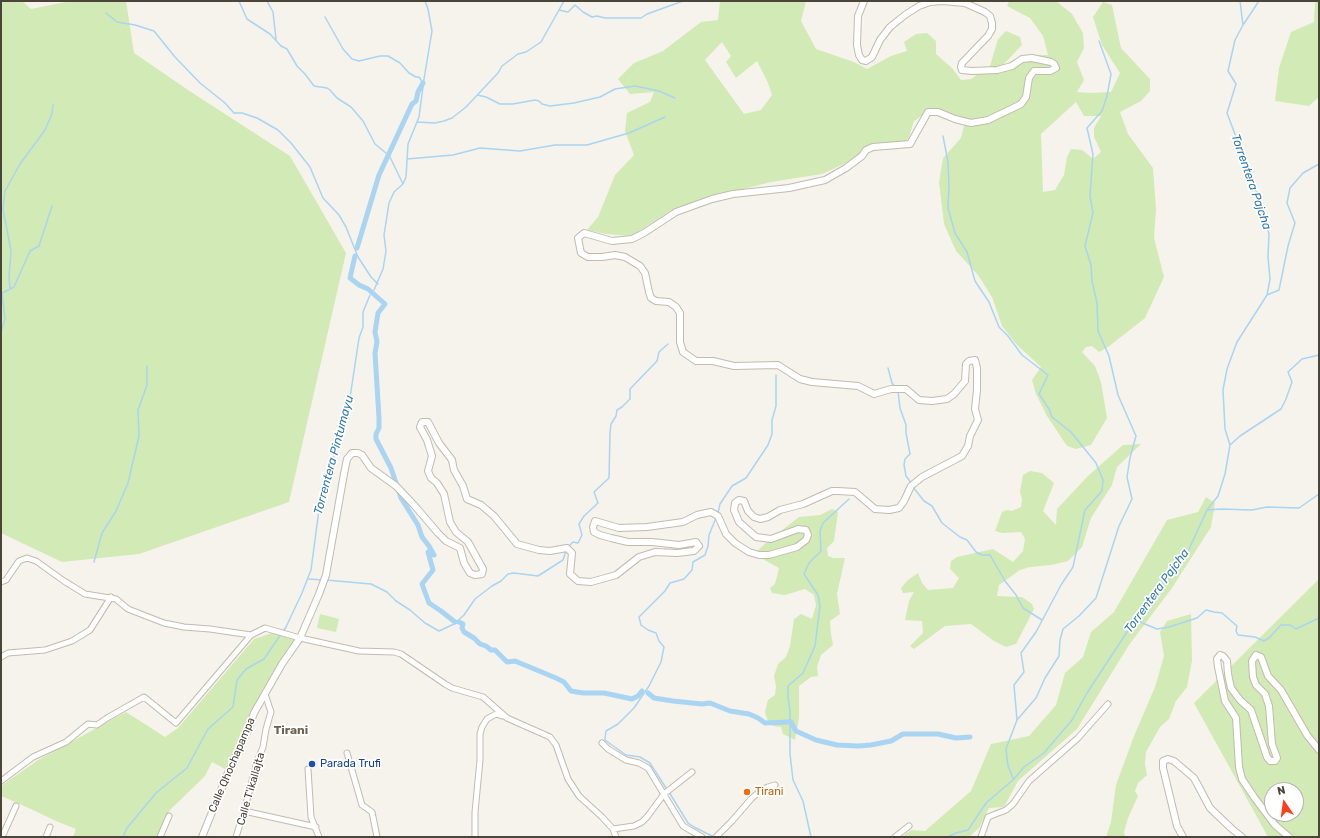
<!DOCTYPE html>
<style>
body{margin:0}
#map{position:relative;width:1320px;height:838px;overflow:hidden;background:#f6f3ec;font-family:Rubik,sans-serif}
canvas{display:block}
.frame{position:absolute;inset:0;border:2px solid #4b4439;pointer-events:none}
.north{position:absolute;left:1264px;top:782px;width:40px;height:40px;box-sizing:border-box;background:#fff;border:1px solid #b7b4b0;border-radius:50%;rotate:347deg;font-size:11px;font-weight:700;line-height:16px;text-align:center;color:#4b4439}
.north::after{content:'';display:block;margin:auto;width:14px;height:18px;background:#fc3f1d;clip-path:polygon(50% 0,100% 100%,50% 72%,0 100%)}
</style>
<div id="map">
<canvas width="1320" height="838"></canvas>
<div class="frame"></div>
<div class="north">N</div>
</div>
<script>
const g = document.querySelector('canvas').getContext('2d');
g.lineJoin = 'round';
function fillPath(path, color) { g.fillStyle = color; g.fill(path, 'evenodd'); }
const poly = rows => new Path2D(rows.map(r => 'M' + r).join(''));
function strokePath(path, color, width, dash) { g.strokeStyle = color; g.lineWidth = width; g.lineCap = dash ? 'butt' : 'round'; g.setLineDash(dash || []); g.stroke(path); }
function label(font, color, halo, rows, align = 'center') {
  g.font = font + ' Rubik,sans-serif'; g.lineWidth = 3.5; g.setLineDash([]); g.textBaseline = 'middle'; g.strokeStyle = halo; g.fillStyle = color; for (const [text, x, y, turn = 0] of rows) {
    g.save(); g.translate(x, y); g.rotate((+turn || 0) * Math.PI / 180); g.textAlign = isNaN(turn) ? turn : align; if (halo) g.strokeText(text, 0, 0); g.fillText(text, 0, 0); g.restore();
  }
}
fillPath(poly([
 [1,1,22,1,31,9,71,1,126,1,134,53,191,92,290,156,346,253,289,502,139,554,62,562,1,533],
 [720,1,806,1,801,21,816,49,854,62,867,69,891,56,907,51,904,42,916,34,927,33,936,41,936,54,952,68,961,80,971,79,990,66,998,39,1006,31,1020,37,1022,45,1003,65,1024,55,1048,55,1043,36,1030,18,1007,6,1009,1,1056,1,1072,14,1083,33,1084,48,1077,62,1084,80,1077,92,1091,93,1111,92,1120,73,1102,45,1093,17,1103,2,1112,5,1121,48,1150,79,1150,91,1141,101,1120,112,1128,134,1153,168,1156,209,1154,238,1164,277,1145,318,1108,347,1099,352,1092,346,1086,347,1082,352,1095,366,1101,382,1107,418,1091,445,1076,449,1067,446,1047,416,1036,394,1032,380,1041,367,1017,345,1002,326,992,297,978,275,956,251,944,224,939,182,943,158,961,138,965,122,931,114,923,115,914,121,909,137,903,145,872,148,848,162,822,174,771,182,700,200,669,212,631,236,606,234,587,230,598,217,615,175,634,155,625,131,627,113,650,102,654,92,630,94,618,79,634,63,663,51,701,22,718,20],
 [722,42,731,56,726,62,736,78,757,61,768,83,772,95,761,110,744,114,705,60],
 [1076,102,1084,116,1101,116,1094,128,1094,137,1101,152,1093,159,1082,150,1071,149,1067,157,1064,175,1055,190,1043,192,1041,134],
 [1315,1,1319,1,1319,97,1309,106,1275,101,1279,68,1291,32,1314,22],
 [1141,444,1117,467,1112,485,1091,518,1082,547,1068,561,1051,565,1030,567,1020,570,999,585,997,596,1022,597,1032,604,1034,609,1016,644,1006,647,994,641,971,624,945,626,914,649,910,646,923,633,922,621,905,620,909,601,914,592,903,593,901,588,908,580,918,573,922,583,928,590,953,588,959,578,950,569,951,561,957,557,993,549,1013,562,1023,551,1025,539,1021,532,1002,533,995,531,1002,512,1007,510,1012,511,1021,507,1022,499,1020,492,1023,475,1030,471,1042,473,1054,483,1043,511,1056,525,1057,509,1088,476,1123,445],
 [1206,497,1215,503,1211,527,1172,588,1129,645,1077,729,1018,781,1004,807,989,808,979,828,969,837,902,837,911,830,925,831,971,791,991,744,1029,736,1056,705,1065,673,1083,657,1091,632,1114,612,1167,520,1198,512],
 [832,509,838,512,834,541,827,548,828,556,833,558,845,558,837,594,840,614,830,621,831,634,833,645,821,655,817,667,818,676,811,677,799,686,799,718,795,740,783,734,781,727,773,726,767,719,765,712,768,700,775,695,776,686,774,676,778,664,786,657,790,646,794,619,801,614,812,619,816,605,814,595,805,589,785,595,772,593,770,588,775,584,779,568,759,557,756,552,768,541,799,517,820,515],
 [1319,579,1319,837,1268,837,1194,703],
 [1272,790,1296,790,1296,814,1272,814],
 [320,614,339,619,336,632,317,628],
 [1191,614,1192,661,1187,687,1176,701,1169,719,1160,727,1146,752,1145,764,1147,775,1138,783,1135,791,1138,796,1128,818,1124,832,1125,837,1106,837,1111,822,1116,785,1134,736,1155,687,1164,656,1160,632,1167,621],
 [272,633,296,640,277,667,263,689,225,769,212,762,205,776,169,811,157,837,73,837,76,829,56,821,20,804,1,796,1,786,38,760,126,712,165,737,178,728,254,639]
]), '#d2eab5');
strokePath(poly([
 [239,1,247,19,270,34,281,46,287,49,297,66,305,74,314,86,327,88,330,90,337,98,351,107,363,121,375,144,386,153],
 [267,1,273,12,276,39],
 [1240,1,1243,25],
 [559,10,568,12,575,5,583,12,592,17,597,16,605,18,641,18,647,14,683,1],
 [106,13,117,22,135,25,154,31,175,57,200,83,225,103,234,113,242,113,257,118,278,130,291,143,310,167,323,198,339,215,346,227,358,257,371,277,378,284],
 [325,17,343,49,352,59,359,61,380,56,388,56,400,63,409,73,416,77,419,77,423,83],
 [477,95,486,97,500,104,513,104,535,100,539,101,542,104,550,106,574,103,600,97,615,89,635,86,659,91,675,98],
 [417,122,435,123,444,121,452,118,466,107,498,73,502,66,518,54,526,52,541,42,564,1],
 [943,136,948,162,949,186,948,208,955,233,967,252,975,281,989,302,999,327,1008,336,1022,355,1048,375,1039,394,1049,409,1052,417,1071,432,1096,463,1103,480,1102,491,1085,510,1073,567,1061,585,1036,632,1021,653,1024,672,1014,685,1017,720],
 [389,155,403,184],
 [407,159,453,155,480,148,520,151,555,145,587,145,629,133,665,117],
 [10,289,9,277,11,251,3,209,5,191,20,164,45,130,52,114,53,105],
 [374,290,383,269,386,251,384,235,389,203,394,192,403,184,406,177,408,144,419,117,424,79,432,31,428,9,425,1],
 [1267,295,1279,290,1288,246,1295,223,1287,203,1290,188,1303,173,1319,164],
 [1,332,5,319,2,293,14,287,30,251,39,246,52,206],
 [1,352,1,356],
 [888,368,892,383,896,388],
 [898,391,900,408,906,425,906,433,910,454,905,459,904,465,906,476,912,484],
 [1230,445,1240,436,1281,409,1286,399,1292,382,1288,372,1302,359,1319,355],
 [913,487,924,501,932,506,942,523,960,537,967,540,976,552,982,555,990,555,1005,581,1016,595,1023,608,1042,620],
 [1207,510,1221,509,1252,510,1267,507,1299,508,1319,494],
 [718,513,720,504,732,486,746,478,768,445,772,434,772,420,776,406,776,375],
 [569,546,573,542,578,543,582,535,579,524,584,516,598,503,594,492,609,478,610,433,611,424,616,416,617,410,622,407,630,399,630,389,657,361,659,352,668,344],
 [94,562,102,533,116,511,128,483,139,436,138,410,147,385,147,366],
 [309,579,323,580],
 [326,580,371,584,387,592,396,601,410,610,425,623,439,631,454,624,464,615,475,599,492,586,501,581,508,574,514,573,538,576,563,560,566,551],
 [1135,620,1157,629,1169,627,1197,618,1206,610,1214,612,1222,613,1237,626,1236,631,1238,635,1255,637,1264,641,1269,638,1281,625,1290,625,1296,629,1319,618],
 [1013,778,1008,766,1006,749,1017,720,1036,698,1045,678,1059,656,1060,640,1063,629,1079,616,1096,598,1119,526,1132,499,1127,477,1130,458,1136,436,1118,395,1109,356,1098,331,1097,303,1092,281,1091,265,1085,246,1093,213,1090,196,1093,154,1087,128,1102,111,1107,96,1111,74,1099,41],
 [666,788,650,763,640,757,626,755,605,740,605,738,606,731,618,724,634,708,649,686,661,662,664,647,659,641,656,633,648,630,641,625,639,617,665,591,670,583,684,579,692,570,693,562,705,555,708,546,709,535,716,518],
 [669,792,688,823,694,827,712,836],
 [123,837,127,828,156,793,187,768,208,729,233,707,237,680,246,669,264,659,286,627,302,593,311,570,320,502,348,411,359,338,363,327,363,312,370,295],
 [811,837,803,801,793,780,790,754,790,711,788,698,788,686,803,673,815,646,820,606,818,595,804,574,809,563,821,551,820,531,823,523,849,499],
 [948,837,956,833,968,830,986,803,1014,779,1024,767,1044,753,1072,720,1087,693,1148,600,1185,558,1207,510,1218,496,1225,474,1230,445,1225,429,1223,390,1227,369,1237,342,1267,295,1270,279,1268,257,1269,234,1256,190,1227,113,1236,84,1228,71,1235,40,1243,25,1259,1]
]), '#a9d4f2', 1.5);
strokePath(poly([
 [357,248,379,175,412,104,416,101,418,92,423,83],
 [355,256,350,278,359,285,368,289,385,304,378,313,375,332,377,342,375,353,379,418,379,428,376,434,376,439,391,468,401,498,418,525,422,537,429,546,434,555,428,552,433,570,422,584,429,603,441,611,455,622],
 [459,622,463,624,462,628,464,632,474,638,480,644,486,646,491,650,495,650,507,662,515,661,556,678,564,682,571,691,583,693,604,693,632,699,638,696,642,691],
 [648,693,654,698,673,701,702,704,710,703,730,711,749,714,758,718,765,723,789,722],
 [791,722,796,731,816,740,837,745,858,746,871,745,891,741,903,734,938,734,956,738,970,737]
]), '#a9d4f2', 5);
const minor = poly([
 [1,582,6,580,19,561,27,558,36,561,64,581,85,594,116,599,128,609,164,623,184,627,210,629,251,635,265,628,300,638,359,651,394,652,401,654,445,684,452,688,483,697,507,718,550,737,556,745,568,779,579,796,602,817,613,829,616,837],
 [1,657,8,653,45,650,72,641,90,630,111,597],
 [602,743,608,749,626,760,639,763,648,768,683,826,702,837],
 [347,753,362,805,372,812,377,837],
 [308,769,311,817,319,837],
 [1,781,33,757,66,742,88,724,97,725,107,718,144,697,176,723,251,635],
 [244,811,316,827],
 [613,829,634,826,642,822,647,817,664,794,692,772],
 [2,837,16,806],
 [46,837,50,827],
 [160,837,169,816],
 [236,837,244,811,257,762,263,747,266,729,271,712,265,694],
 [475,837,475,812,480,760,480,734,482,727,487,719,496,714,502,716],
 [716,837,732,821,751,799,760,791,768,787,775,785],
 [895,837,909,826],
 [981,837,988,817,1006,810,1013,804,1029,781,1078,738,1108,704]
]);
const tertiary = poly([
 [864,1,858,16,857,45,859,55,862,60,866,61,872,57,880,40,890,27,905,15,919,6,930,2,943,1],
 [202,837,227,775,248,730,254,713,282,664,300,638,319,594,326,575,344,474,347,459,352,453,358,453,362,455,371,468,396,486,414,505,438,533,446,541,460,548,464,563,470,573,475,575,482,574,483,569,468,542,456,532,450,522,444,494,437,483,431,478,428,471,432,456,427,440,420,427,422,422,428,422,439,443,452,460,454,470,463,486,467,499,481,505,494,516,517,544,539,550,550,551,567,548,572,553,570,574,578,581,591,582,616,575,639,557,655,552,677,553,694,551,699,546,696,542,679,545,652,542,628,542,611,538,600,535,594,532,593,527,595,521,619,528,647,527,683,522,697,515,711,512,718,516,726,534,735,543,749,552,759,555,769,555,797,547,806,540,808,535,806,530,798,529,771,539,756,537,739,522,734,510,735,503,739,500,744,501,748,511,754,517,760,519,768,517,780,510,803,504,832,491,838,491,855,492,875,509,889,510,899,508,904,501,911,486,922,477,962,456,968,446,970,436,978,420,975,409,977,390,977,368,975,360,969,361,966,364,965,381,954,394,947,399,932,401,919,400,906,389,891,389,874,394,858,386,812,382,800,379,778,365,734,366,713,361,696,361,683,352,680,342,680,313,676,307,669,302,656,301,651,298,649,292,645,273,640,266,625,257,615,255,602,257,588,257,581,253,578,238,584,233,612,241,632,239,644,233,676,212,712,199,733,194,789,188,825,180,846,168,862,156,866,150,873,147,910,144,928,112,938,112,955,119,971,123,988,120,1013,108,1021,104,1026,97,1029,78,1034,71,1050,71,1056,68,1054,64,1051,62,1032,58,1022,59,1012,66,997,70,972,71,962,70,961,67,962,63,988,36,992,29,992,23,990,16,985,12,965,3,943,1],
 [1183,837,1177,826,1163,768,1163,761,1168,759,1174,761,1194,778,1210,808,1232,829,1242,837],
 [1289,837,1275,825,1254,797,1242,779,1239,767,1236,718,1225,701,1218,667,1217,659,1220,655,1223,656,1227,661,1228,674,1231,688,1240,700,1251,710,1265,751,1267,757,1270,761,1275,761,1277,758,1272,744,1269,706,1265,694,1256,685,1253,677,1252,661,1256,655,1261,657,1268,676,1281,690,1307,735,1319,750]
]);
strokePath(minor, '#c2bbae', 7);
strokePath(tertiary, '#c2bbae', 8);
strokePath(minor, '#fff', 5);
strokePath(tertiary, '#fff', 6);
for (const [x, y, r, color] of [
 [312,764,4,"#1a4fb4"],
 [747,792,4,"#e8710a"]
]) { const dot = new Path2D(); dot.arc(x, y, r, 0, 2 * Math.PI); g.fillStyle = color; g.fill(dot); strokePath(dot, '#fff', 1.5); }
label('11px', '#164399', '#fff', [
 ["Parada Trufi",320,764]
], 'left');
label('11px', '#4b4439', '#fff', [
 ["Calle Qhochapampa",232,765,-67],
 ["Calle T'ikallajta",251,789,-74]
]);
label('11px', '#c56008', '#fff', [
 ["Tirani",755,792]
], 'left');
label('italic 12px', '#2e7ab2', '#fff', [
 ["Torrentera Pajcha",1251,182,71],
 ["Torrentera Pintumayu",334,455,-75],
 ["Torrentera Pajcha",1157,591,-54]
]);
label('bold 12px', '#6e6250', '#fff', [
 ["Tirani",291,731]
]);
</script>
